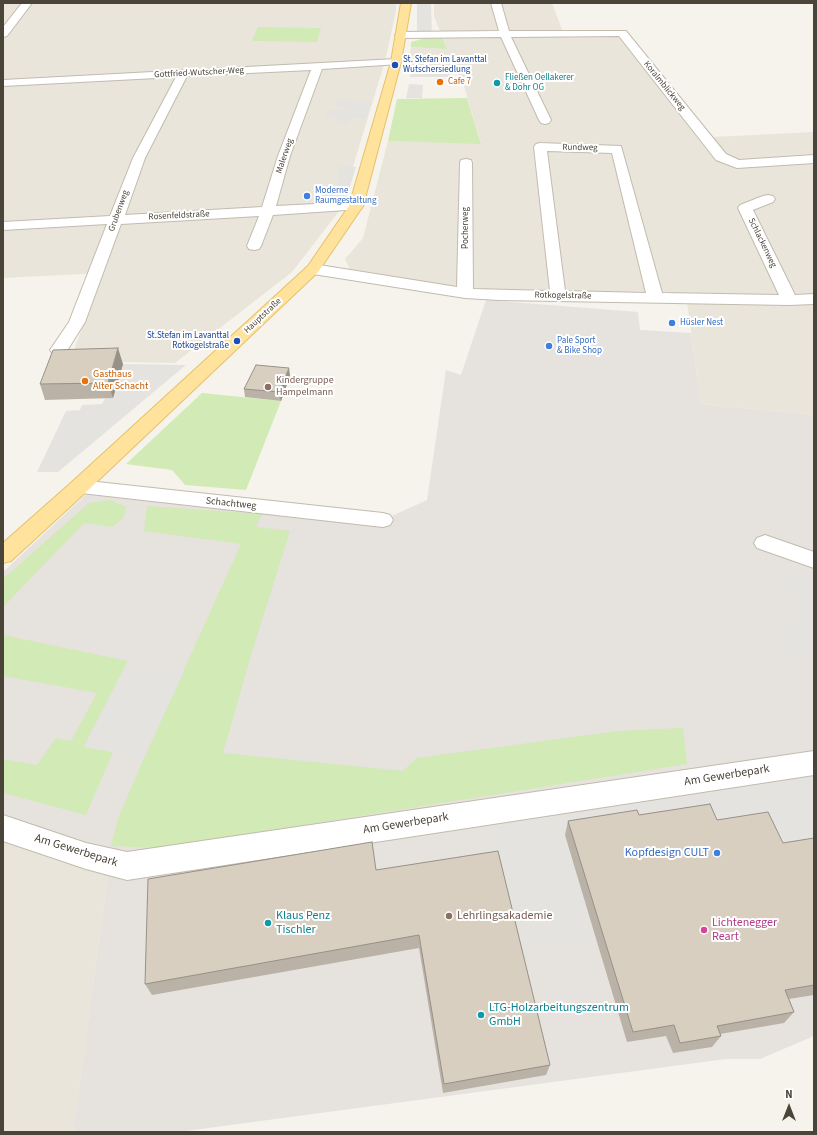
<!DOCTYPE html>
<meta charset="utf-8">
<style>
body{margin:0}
#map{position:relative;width:817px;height:1135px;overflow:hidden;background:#f6f3ec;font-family:"Source Sans 3",sans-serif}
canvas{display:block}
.frame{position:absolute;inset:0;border:4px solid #4b4439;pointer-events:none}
.north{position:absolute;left:769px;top:1087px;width:40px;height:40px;-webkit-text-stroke:3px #fff;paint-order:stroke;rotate:0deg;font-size:11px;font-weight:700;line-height:16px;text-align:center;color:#4b4439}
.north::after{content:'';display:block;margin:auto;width:14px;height:18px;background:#4b4439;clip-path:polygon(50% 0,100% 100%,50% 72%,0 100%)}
</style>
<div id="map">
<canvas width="817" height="1135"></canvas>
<div class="frame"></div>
<div class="north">N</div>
</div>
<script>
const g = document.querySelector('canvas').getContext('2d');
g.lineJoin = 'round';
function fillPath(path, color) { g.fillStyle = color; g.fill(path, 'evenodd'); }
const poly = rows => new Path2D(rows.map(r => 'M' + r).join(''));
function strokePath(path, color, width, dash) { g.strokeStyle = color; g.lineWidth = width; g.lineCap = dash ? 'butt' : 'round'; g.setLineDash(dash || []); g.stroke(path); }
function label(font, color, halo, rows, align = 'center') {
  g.font = font + ' "Source Sans 3",sans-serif'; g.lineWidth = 4; g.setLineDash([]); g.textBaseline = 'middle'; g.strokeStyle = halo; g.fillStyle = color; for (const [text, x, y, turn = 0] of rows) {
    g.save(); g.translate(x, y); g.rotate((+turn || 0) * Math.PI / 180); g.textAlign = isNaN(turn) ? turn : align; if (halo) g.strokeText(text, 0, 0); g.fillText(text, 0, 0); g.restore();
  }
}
fillPath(poly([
 [3,3,396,3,396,11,385,61,340,210,292,272,175,363,70,361,102,273,3,278],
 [434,3,552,3,563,32,625,31,712,137,814,132,814,415,701,404,686,295,474,290,350,269,345,259,363,238,388,141,481,143,463,83,454,67,408,65,411,47,447,49,434,16],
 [3,828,108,874,73,1132,3,1132]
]), '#eae5da');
fillPath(poly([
 [486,300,638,312,640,330,691,333,701,404,814,415,814,1036,760,1059,726,1059,178,1132,73,1132,108,874,3,828,3,572,93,488,383,520,427,500,446,370,461,375]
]), '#e6e2dd');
fillPath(poly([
 [258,27,321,28,317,42,252,41],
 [430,37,442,37,447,49,411,47,411,42],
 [467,98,481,144,388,141,397,99],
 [202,393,281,401,246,490,185,485,172,470,126,464],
 [111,500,126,507,124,517,112,527,84,523,3,607,3,579,89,503],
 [147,506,262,514,256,527,290,531,252,652,223,753,403,771,417,758,618,731,683,728,687,764,159,848,111,846,119,816,144,758,241,544,144,531],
 [3,635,128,661,84,746,113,752,86,815,3,793,3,759,37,765,56,738,71,741,97,693,3,676]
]), '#d2eab5');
fillPath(poly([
 [417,3,431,3,432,34,417,34],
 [412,66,449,68,450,77,410,77],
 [409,84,423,85,422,98,406,98],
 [336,100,355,101,372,101,366,119,351,118,349,124,336,123,338,117,325,117,328,110,343,110,345,106,335,105],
 [340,166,356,167,345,203,313,203,315,189,336,189],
 [123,364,186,365,58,472,37,472,66,411,80,410,82,405,102,404],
 [782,565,814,577,814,653,787,656,777,620,794,621],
 [128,661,184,671,144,758,84,747],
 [814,763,814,851,565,835,598,947,517,956,482,813]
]), '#e5e3e0');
const minor = poly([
 [22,3,32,3,7,36,3,37,3,27,22,3],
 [491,3,501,3,509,31,626,31,726,154,739,160,814,155,814,163,737,168,716,160,619,36,511,37,551,120,549,123,545,124,541,123,539,120,501,37,400,38,395,35,400,32,499,31,491,3],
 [396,59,400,60,401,62,400,64,322,69,290,156,276,206,356,202,361,203,363,206,361,209,273,215,261,246,259,249,254,250,249,249,247,246,259,216,121,224,85,322,65,354,59,355,53,354,50,350,69,322,107,224,3,230,3,222,110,216,133,158,176,77,3,86,3,80,396,59],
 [311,70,278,156,262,207,125,215,145,158,187,76,311,70],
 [540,143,621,146,662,293,779,295,738,208,740,205,763,196,768,195,773,196,775,199,773,202,753,210,795,295,814,294,814,304,789,305,499,300,465,298,313,274,308,272,305,269,308,266,313,264,457,287,460,163,461,160,466,159,471,160,472,163,473,289,550,291,534,147,536,144,540,143],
 [547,151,612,153,646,293,565,291,547,151],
 [79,480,383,513,390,515,393,520,390,525,383,527,72,492,69,487,72,482,79,480],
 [765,535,814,552,814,568,757,548,754,543,757,538,765,535],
 [814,751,814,775,127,880,86,869,3,841,3,815,86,843,127,852,814,751]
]);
const major = poly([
 [401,3,411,3,401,62,363,206,318,272,86,492,11,561,3,563,3,543,72,482,308,266,349,206,391,62,401,3]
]);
strokePath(minor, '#c2bbae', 2);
strokePath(major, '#e6c16a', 2);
fillPath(minor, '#fff');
fillPath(major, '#ffe39c');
fillPath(poly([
 [123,364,113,398,45,400,40,384],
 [290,376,281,401,245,397,244,389],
 [639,815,717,820,783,843,814,838,814,995,789,999,794,1012,784,1023,720,1034,721,1036,712,1047,673,1053,666,1036,627,1042,565,835,568,821],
 [376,870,550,1065,546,1075,443,1093,419,948,152,995,145,984]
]), '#bab2a6');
fillPath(poly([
 [118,348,123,364,113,398,108,383],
 [289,368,290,376,281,401,279,392]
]), '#979187');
const building = poly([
 [118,348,108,383,40,384,53,350,118,348],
 [256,365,289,368,279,392,244,389,256,365],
 [710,804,717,820,768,812,783,843,814,838,814,985,785,990,794,1012,717,1026,721,1036,680,1043,674,1025,633,1032,568,821,637,810,639,815,710,804],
 [372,842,376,870,498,851,550,1065,444,1084,419,935,145,984,148,879,372,842]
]);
fillPath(building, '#d8cfc1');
strokePath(building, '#979187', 1);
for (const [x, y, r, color] of [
 [395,65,4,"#1a4fb4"],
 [440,82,4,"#e8710a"],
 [497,83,4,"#0f9aa8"],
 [307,196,4,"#3f7fe0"],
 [672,323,4,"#3f7fe0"],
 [237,341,4,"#1a4fb4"],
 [549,346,4,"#3f7fe0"],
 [85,381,4,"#e8710a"],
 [268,387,4,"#8d6e63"],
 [717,853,4,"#3f7fe0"],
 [449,916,4,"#8d6e63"],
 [268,923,4,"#0f9aa8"],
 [704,930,4,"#d1479c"],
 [481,1015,4,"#0f9aa8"]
]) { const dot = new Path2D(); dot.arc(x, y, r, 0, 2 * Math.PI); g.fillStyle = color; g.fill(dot); strokePath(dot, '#fff', 1.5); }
label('9px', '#164399', '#fff', [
 ["St. Stefan im Lavanttal",403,60],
 ["Wutschersiedlung",403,70],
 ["St.Stefan im Lavanttal",229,336,"right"],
 ["Rotkogelstraße",229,346,"right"]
], 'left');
label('9px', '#4b4439', '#fff', [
 ["Gottfried-Wutscher-Weg",199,73,-3],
 ["Koralmblickweg",664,86,51],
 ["Rundweg",580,148,1],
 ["Malerweg",285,156,-71],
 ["Grubenweg",119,211,-70],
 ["Rosenfeldstraße",179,216,-3],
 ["Pocherweg",466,228,-90],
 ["Schlackenweg",762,243,64],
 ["Rotkogelstraße",563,296,1],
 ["Hauptstraße",263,316,-43]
]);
label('9px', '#0d838f', '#fff', [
 ["Fließen Oellakerer",505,78],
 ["& Dohr OG",505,88]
], 'left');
label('9px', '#c56008', '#fff', [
 ["Cafe 7",448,82]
], 'left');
label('9px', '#366cbe', '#fff', [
 ["Moderne",315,191],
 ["Raumgestaltung",315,201],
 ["Hüsler Nest",680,323],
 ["Pale Sport",557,341],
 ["& Bike Shop",557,351]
], 'left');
label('10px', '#c56008', '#fff', [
 ["Gasthaus",93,375],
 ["Alter Schacht",93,387]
], 'left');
label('10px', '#785e54', '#fff', [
 ["Kindergruppe",276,381],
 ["Hampelmann",276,393]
], 'left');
label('10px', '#4b4439', '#fff', [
 ["Schachtweg",231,504,6]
]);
label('12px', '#4b4439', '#fff', [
 ["Am Gewerbepark",727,776,-9],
 ["Am Gewerbepark",406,824,-9],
 ["Am Gewerbepark",76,851,17]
]);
label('12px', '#366cbe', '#fff', [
 ["Kopfdesign CULT",709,853]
], 'right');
label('12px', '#0d838f', '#fff', [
 ["Klaus Penz",276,916],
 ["Tischler",276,930],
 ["LTG-Holzarbeitungszentrum",489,1008],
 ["GmbH",489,1022]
], 'left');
label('12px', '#785e54', '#fff', [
 ["Lehrlingsakademie",457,916]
], 'left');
label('12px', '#b23c85', '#fff', [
 ["Lichtenegger",712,923],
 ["Reart",712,937]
], 'left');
</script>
